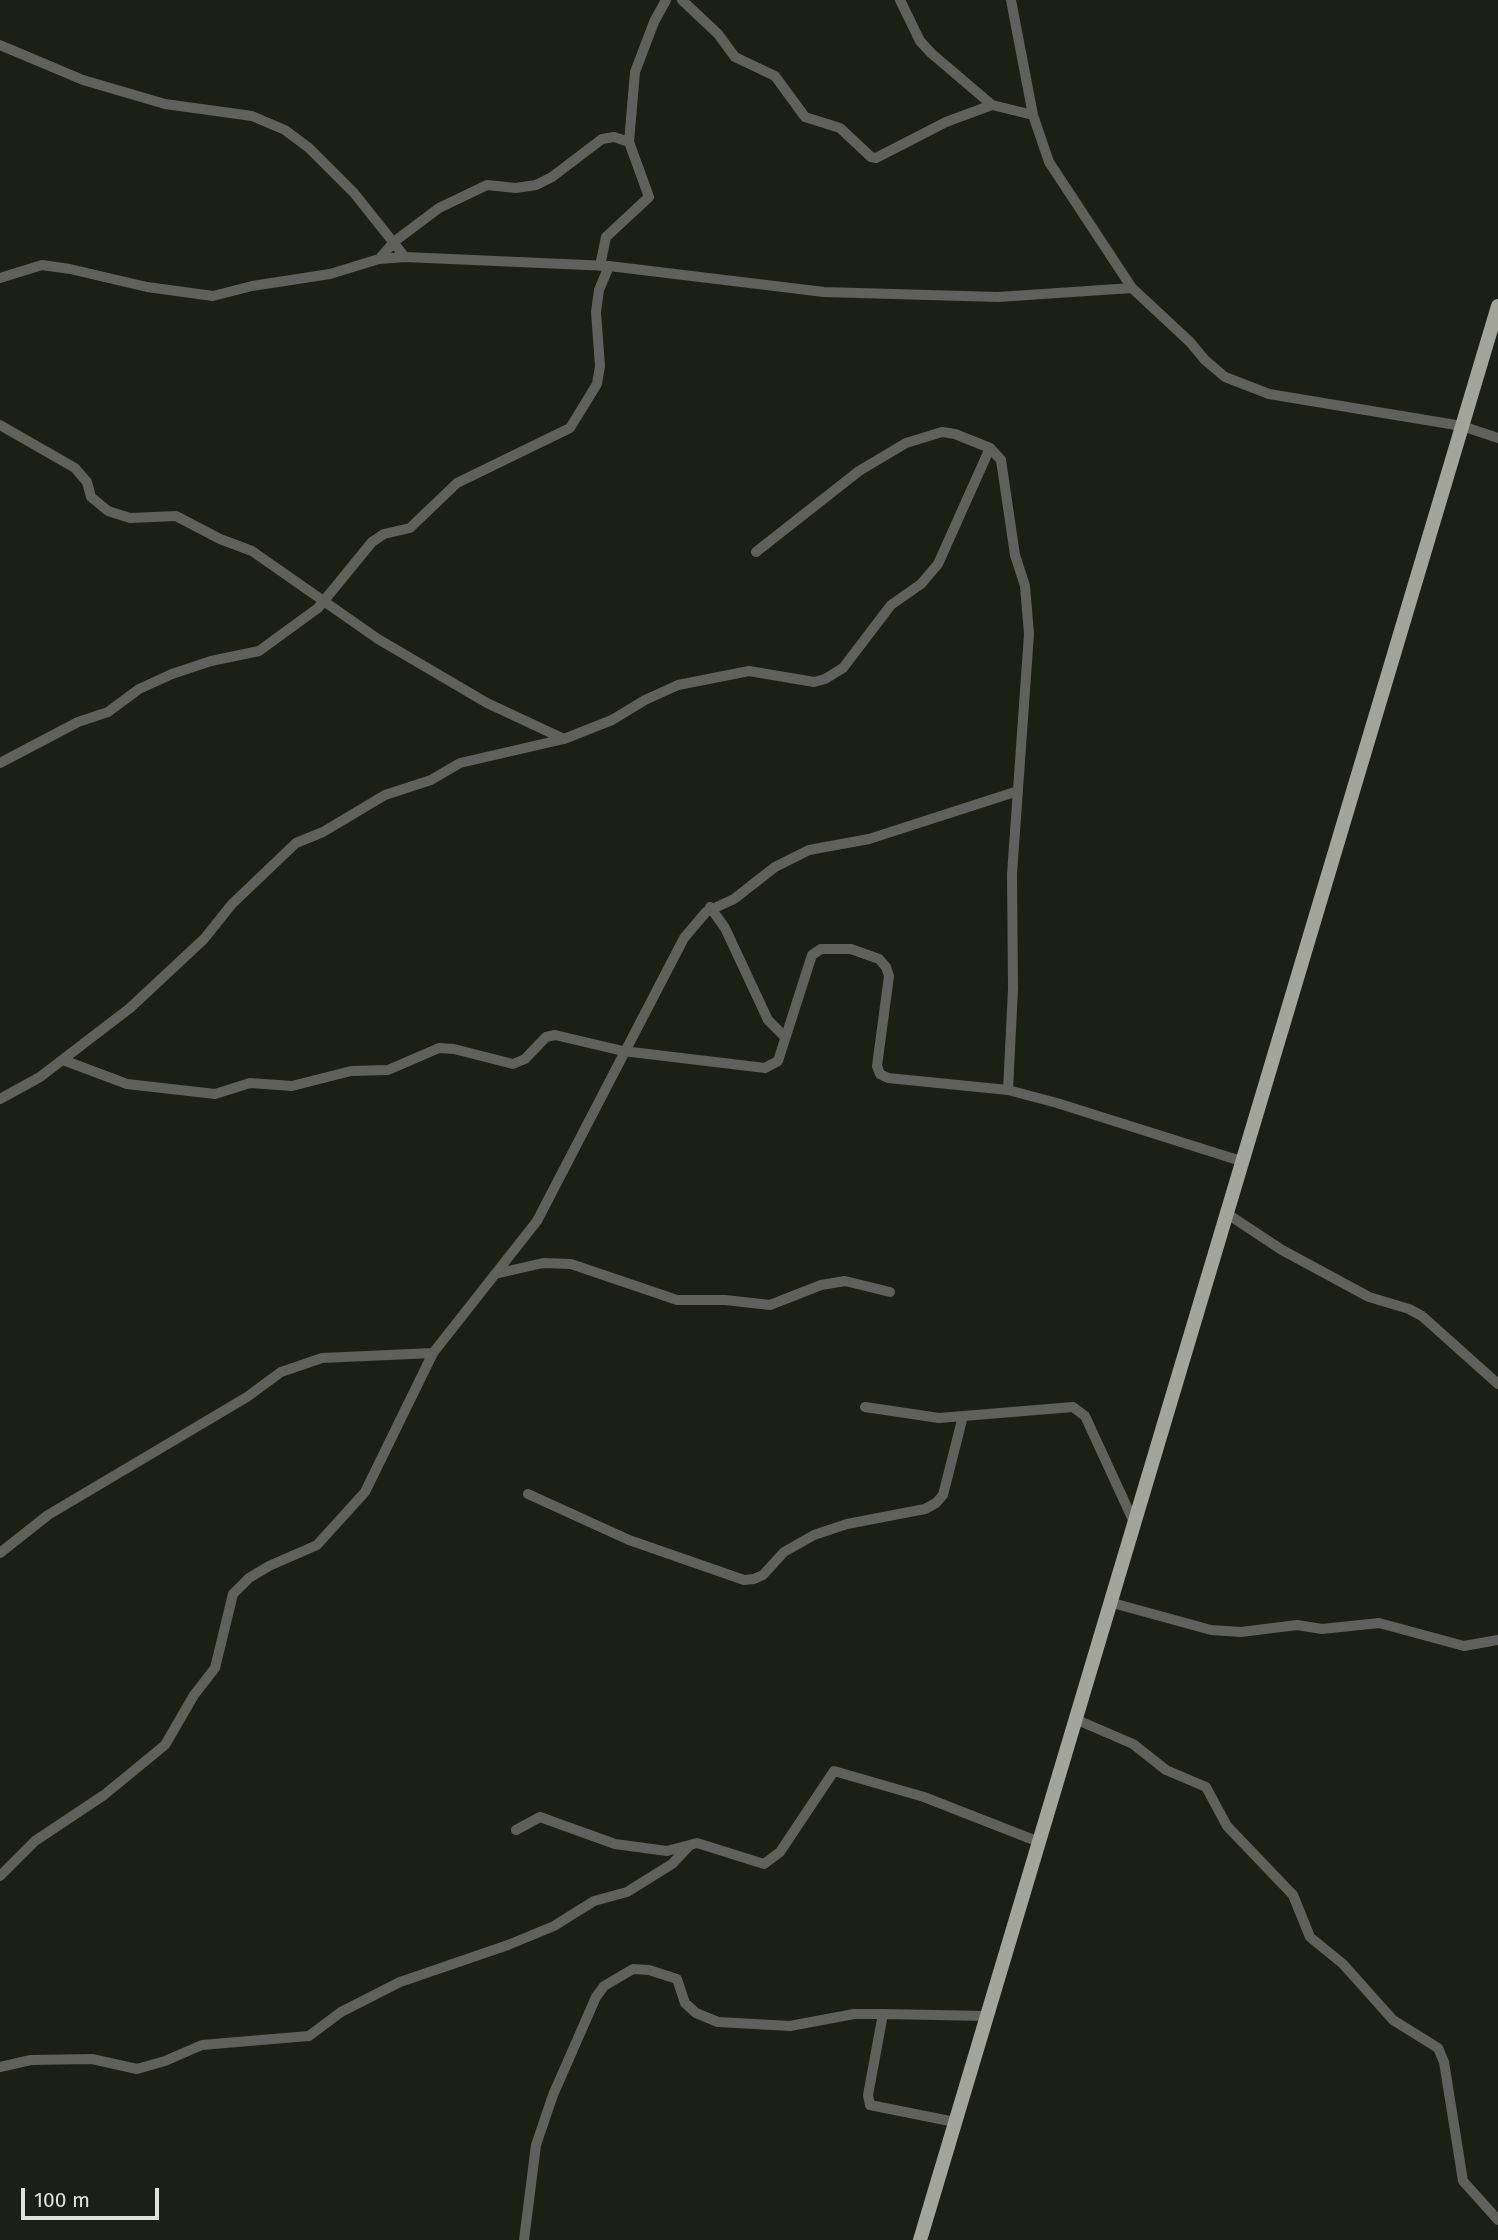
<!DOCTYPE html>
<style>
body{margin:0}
#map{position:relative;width:1498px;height:2240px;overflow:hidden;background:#1c1f13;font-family:"Fira Sans",sans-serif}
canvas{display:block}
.scale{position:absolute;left:21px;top:2188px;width:138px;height:32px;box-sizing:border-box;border:4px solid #e1e3db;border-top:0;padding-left:9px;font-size:21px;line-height:24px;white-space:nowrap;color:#e1e3db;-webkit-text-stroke:5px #1c1f13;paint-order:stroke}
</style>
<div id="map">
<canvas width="1498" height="2240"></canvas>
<div class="scale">100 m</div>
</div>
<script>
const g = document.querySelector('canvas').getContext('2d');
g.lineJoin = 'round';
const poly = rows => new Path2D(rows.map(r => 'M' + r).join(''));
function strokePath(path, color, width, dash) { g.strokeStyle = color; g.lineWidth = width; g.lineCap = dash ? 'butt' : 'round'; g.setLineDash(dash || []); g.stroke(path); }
strokePath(poly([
 [682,0,718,34,735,57,775,76,805,117,840,128,871,157,876,158,946,122,992,105],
 [900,0,920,41,931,53,992,105,1033,115],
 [1011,0,1033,115,1049,162,1132,288,1190,342,1205,360,1225,377,1269,394,1462,426,1498,438],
 [0,45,83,80,165,104,252,116,285,130,309,148,354,193,405,257],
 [379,259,395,241,439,208,487,185,516,188,536,185,552,177,602,139,614,137,629,142],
 [600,266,606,237,649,197,629,142,635,72,654,22,666,0],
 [0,278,42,265,70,269,147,287,213,296,252,286,330,274,379,259,405,257,609,266,824,292,998,297,1132,288],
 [0,425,75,468,87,482,91,497,108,511,130,518,176,516,220,539,252,551,378,639,487,703,564,739],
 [756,552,859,471,906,443,942,432,955,434,990,448,1001,460,1015,555,1025,586,1029,634,1012,874,1013,989,1008,1090],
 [0,763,78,722,108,712,139,689,172,674,211,661,259,651,318,608,372,542,384,534,410,528,457,483,570,428,597,384,600,366,596,312,599,290,609,266],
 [710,907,725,928,768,1020,785,1037],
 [63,1060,127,1084,215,1094,250,1083,292,1086,351,1071,388,1070,439,1048,454,1049,513,1064,525,1059,546,1037,555,1035,623,1051,765,1068,778,1061,812,955,821,949,851,949,879,959,886,967,889,976,877,1066,880,1074,888,1078,1008,1090,1057,1103,1241,1161],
 [0,1099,40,1077,130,1008,204,939,232,904,296,843,323,832,385,795,431,780,460,763,564,739,612,720,645,700,678,685,749,671,814,682,825,679,843,668,891,605,921,584,938,564,990,448],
 [1226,1213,1282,1250,1369,1297,1409,1309,1422,1316,1498,1384],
 [495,1274,543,1263,571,1264,677,1300,725,1300,770,1305,821,1285,845,1281,890,1292],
 [865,1407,939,1418,1073,1407,1085,1416,1133,1520],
 [528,1494,629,1540,744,1580,754,1579,763,1575,784,1552,814,1535,847,1524,925,1509,936,1503,943,1495,963,1416],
 [0,1553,48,1515,247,1397,281,1372,322,1358,433,1353],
 [1109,1602,1211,1630,1241,1632,1297,1625,1322,1629,1379,1623,1464,1646,1498,1640],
 [1075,1719,1133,1744,1166,1770,1206,1787,1227,1826,1293,1895,1310,1937,1343,1964,1393,2020,1438,2048,1444,2062,1463,2181,1498,2220],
 [516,1830,540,1817,615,1844,667,1851,697,1843,764,1864,780,1852,834,1771,924,1797,1039,1842],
 [0,1876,35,1841,104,1795,165,1745,194,1695,215,1668,233,1594,249,1578,269,1566,317,1545,365,1492,433,1353,537,1221,684,938,706,912,734,899,775,867,809,850,869,839,1018,791],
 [883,2014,987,2016],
 [0,2067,31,2060,92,2059,137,2069,165,2061,202,2045,309,2036,341,2012,400,1982,508,1945,554,1926,594,1901,627,1892,672,1864,690,1845],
 [524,2240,536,2145,553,2095,596,1997,604,1986,633,1969,649,1970,677,1979,685,2003,696,2013,718,2022,790,2026,854,2014,883,2014,868,2095,870,2105,955,2122]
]), '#5f615a', 10);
strokePath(poly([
 [920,2240,1498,306]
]), '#a2a598', 14);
</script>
